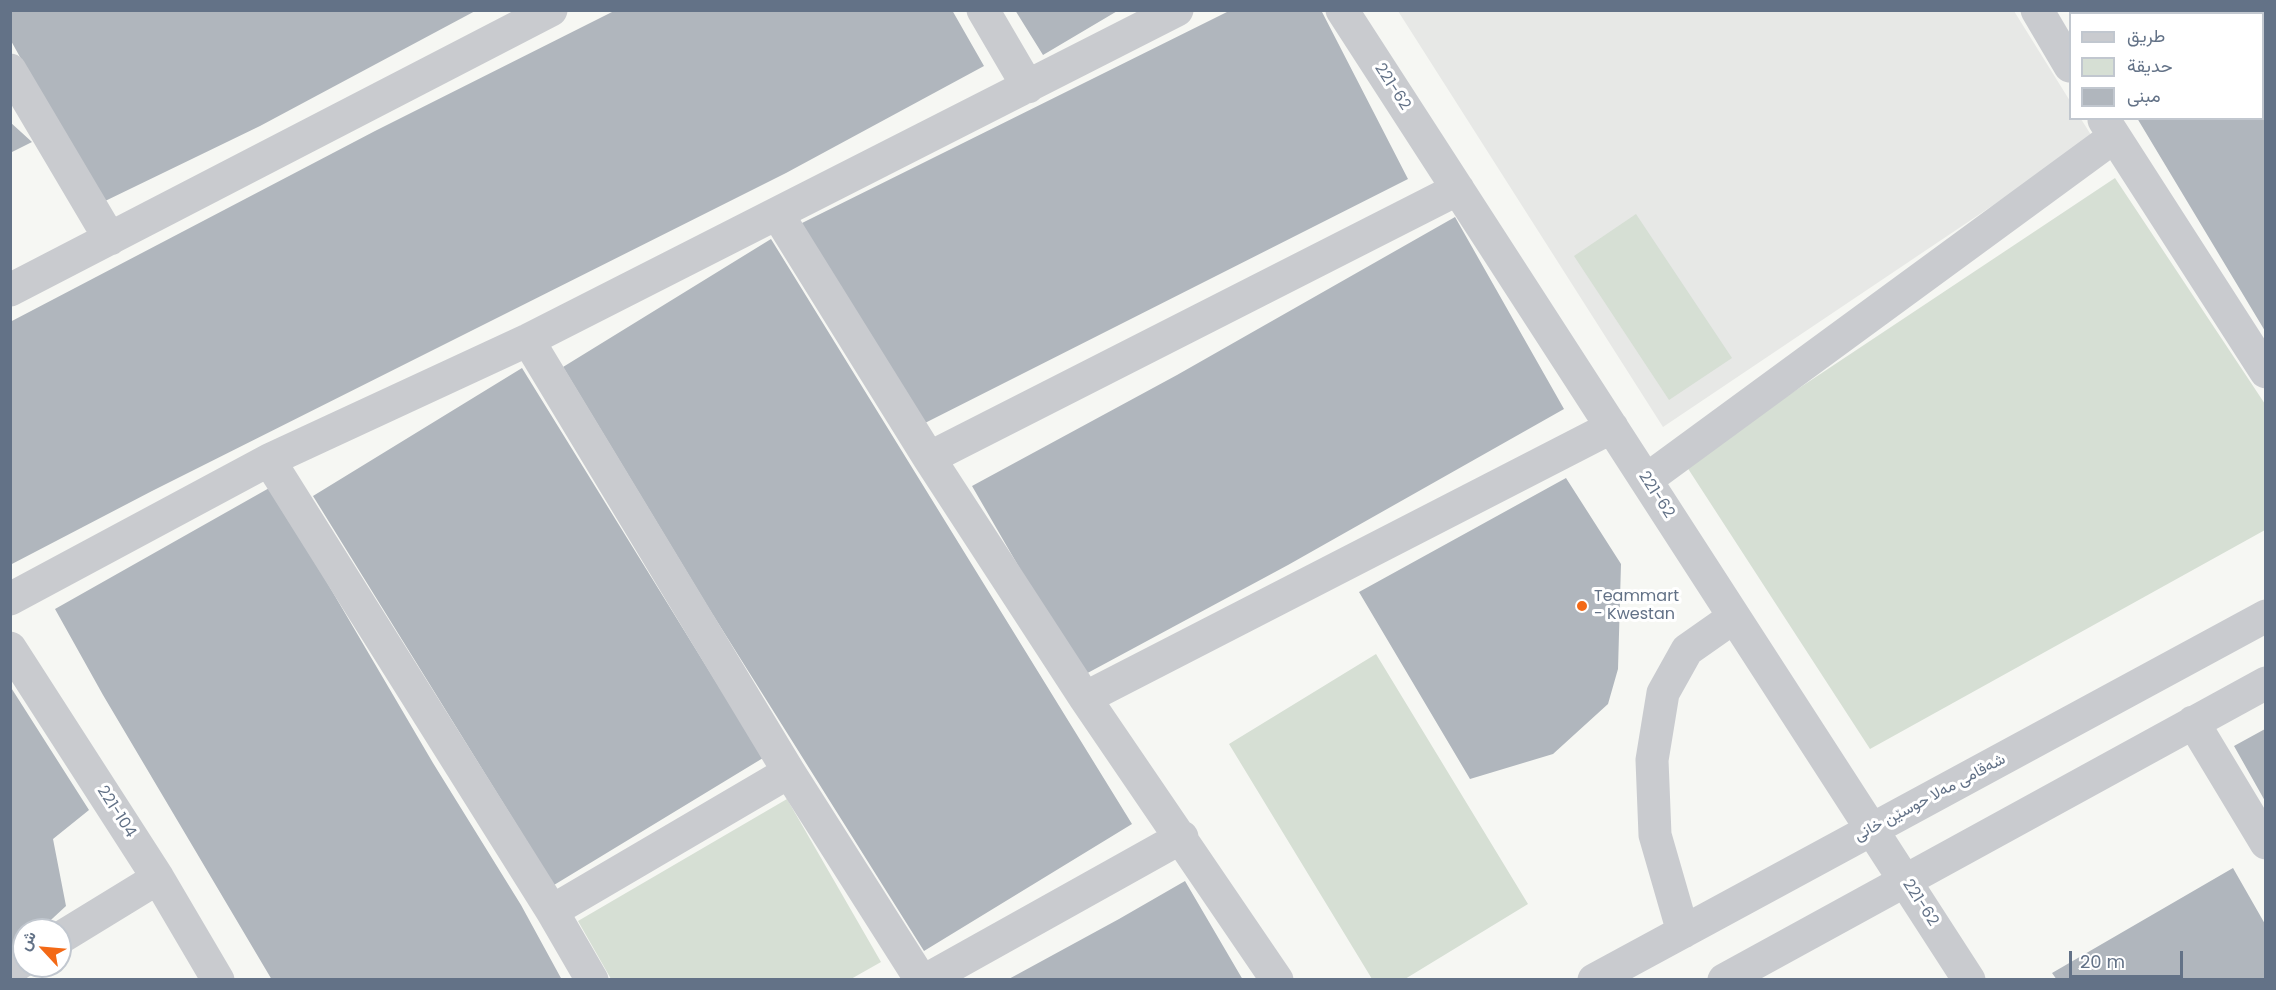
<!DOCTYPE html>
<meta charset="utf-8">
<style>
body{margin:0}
#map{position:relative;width:2276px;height:990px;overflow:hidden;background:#f6f7f3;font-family:Poppins,Vazirmatn,sans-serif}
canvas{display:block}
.frame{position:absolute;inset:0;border:12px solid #637287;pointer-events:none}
.legend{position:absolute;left:2069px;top:12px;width:195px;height:108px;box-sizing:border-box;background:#fff;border:2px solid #c1c7cf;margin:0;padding:8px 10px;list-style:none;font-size:18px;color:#637287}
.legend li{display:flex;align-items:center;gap:12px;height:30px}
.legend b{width:30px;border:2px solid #c1c7cf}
.north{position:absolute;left:12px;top:918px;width:60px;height:60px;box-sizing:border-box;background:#fff;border:2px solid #c1c7cf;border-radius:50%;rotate:296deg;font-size:16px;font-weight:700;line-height:24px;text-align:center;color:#637287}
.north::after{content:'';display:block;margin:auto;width:21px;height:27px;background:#f36916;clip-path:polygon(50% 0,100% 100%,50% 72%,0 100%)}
.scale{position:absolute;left:2069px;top:951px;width:114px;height:27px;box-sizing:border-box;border:3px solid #637287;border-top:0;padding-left:8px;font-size:18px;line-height:21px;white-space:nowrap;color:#637287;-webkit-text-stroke:4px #fff;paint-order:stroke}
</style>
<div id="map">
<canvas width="2276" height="990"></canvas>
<div class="frame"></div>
<ul class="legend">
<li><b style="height:8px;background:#c9cbcf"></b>طريق</li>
<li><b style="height:16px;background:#d6dfd4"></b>حديقة</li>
<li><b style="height:16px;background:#b0b6bd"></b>مبنى</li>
</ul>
<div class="north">ش</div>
<div class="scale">20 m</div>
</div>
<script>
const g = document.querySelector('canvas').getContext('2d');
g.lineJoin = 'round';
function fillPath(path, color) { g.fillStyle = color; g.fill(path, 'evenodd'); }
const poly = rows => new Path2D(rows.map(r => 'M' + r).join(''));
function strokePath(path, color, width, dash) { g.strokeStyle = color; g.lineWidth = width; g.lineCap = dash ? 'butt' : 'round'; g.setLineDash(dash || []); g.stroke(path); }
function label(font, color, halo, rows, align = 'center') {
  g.font = font + ' Poppins,Vazirmatn,sans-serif'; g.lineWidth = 6; g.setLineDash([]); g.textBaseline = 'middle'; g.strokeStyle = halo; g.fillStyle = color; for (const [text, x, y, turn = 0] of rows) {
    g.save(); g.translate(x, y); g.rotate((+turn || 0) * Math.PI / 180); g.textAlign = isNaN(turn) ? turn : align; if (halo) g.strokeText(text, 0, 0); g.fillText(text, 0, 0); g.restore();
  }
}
fillPath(poly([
 [1398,11,2014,11,2070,101,2070,118,2081,119,2093,138,1663,427]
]), '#e7e8e6');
fillPath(poly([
 [2115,178,2265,404,2265,530,1870,749,1685,464],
 [1636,214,1732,358,1669,400,1574,256],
 [1376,654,1528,904,1405,979,1372,979,1229,744],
 [787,799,881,962,851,979,611,979,578,921]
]), '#d6dfd4');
fillPath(poly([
 [10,10,477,10,260,126,101,203,10,39],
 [616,10,952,10,984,66,786,173,152,491,10,565,10,322,375,131],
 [1015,10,1119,10,1043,55],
 [1231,10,1321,10,1408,179,923,424,800,224],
 [2072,10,2265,10,2265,331,2137,118,2262,118,2262,14,2073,14],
 [10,122,32,142,10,153],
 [1455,217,1564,409,1288,565,1082,676,972,486,1177,375],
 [771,239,1132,824,924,951,708,607,563,367],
 [522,368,763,758,554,885,313,496],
 [1566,478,1621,564,1618,669,1608,704,1553,754,1470,779,1359,592],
 [271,487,433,763,521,905,562,980,272,980,103,695,55,609],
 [10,686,89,810,53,839,66,906,40,930,24,930,24,944,10,953],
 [2265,729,2265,801,2234,746],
 [2233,868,2265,924,2265,980,2057,980,2052,973],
 [1185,881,1243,980,1007,980,1119,919]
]), '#b0b6bd');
strokePath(poly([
 [983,10,1028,87],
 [1342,10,1969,980],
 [2037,10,2070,66],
 [10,70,110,239],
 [2104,120,2266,372],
 [778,215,929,458,1085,698,1277,980],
 [10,290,551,10],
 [528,340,789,772,921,980],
 [929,458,1458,189],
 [269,460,552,911,592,980],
 [1646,480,2114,137],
 [10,599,269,460,528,340,1177,10],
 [10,648,158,878,218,980],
 [1085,698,1612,427],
 [2193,722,2266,843],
 [552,911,789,772],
 [1683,932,1655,835,1652,760,1663,693,1687,650,1734,617],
 [60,938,158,878],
 [10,969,24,960],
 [926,980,1182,837],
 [1594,980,2266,616],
 [1724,980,2266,683]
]), '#c9cbcf', 33);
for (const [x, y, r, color] of [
 [1582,606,6,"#f36916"]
]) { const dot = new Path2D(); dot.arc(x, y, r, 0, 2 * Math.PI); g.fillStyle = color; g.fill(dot); strokePath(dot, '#fff', 2); }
label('16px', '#637287', '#fff', [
 ["221-62",1392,87,57],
 ["221-62",1656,495,57],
 ["شەقامی مەلا حوسێن خانی",1930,798,-28],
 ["221-104",116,812,57],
 ["221-62",1920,903,57]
]);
label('16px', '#637287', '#fff', [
 ["Teammart",1594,597],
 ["- Kwestan",1594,615]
], 'left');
</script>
